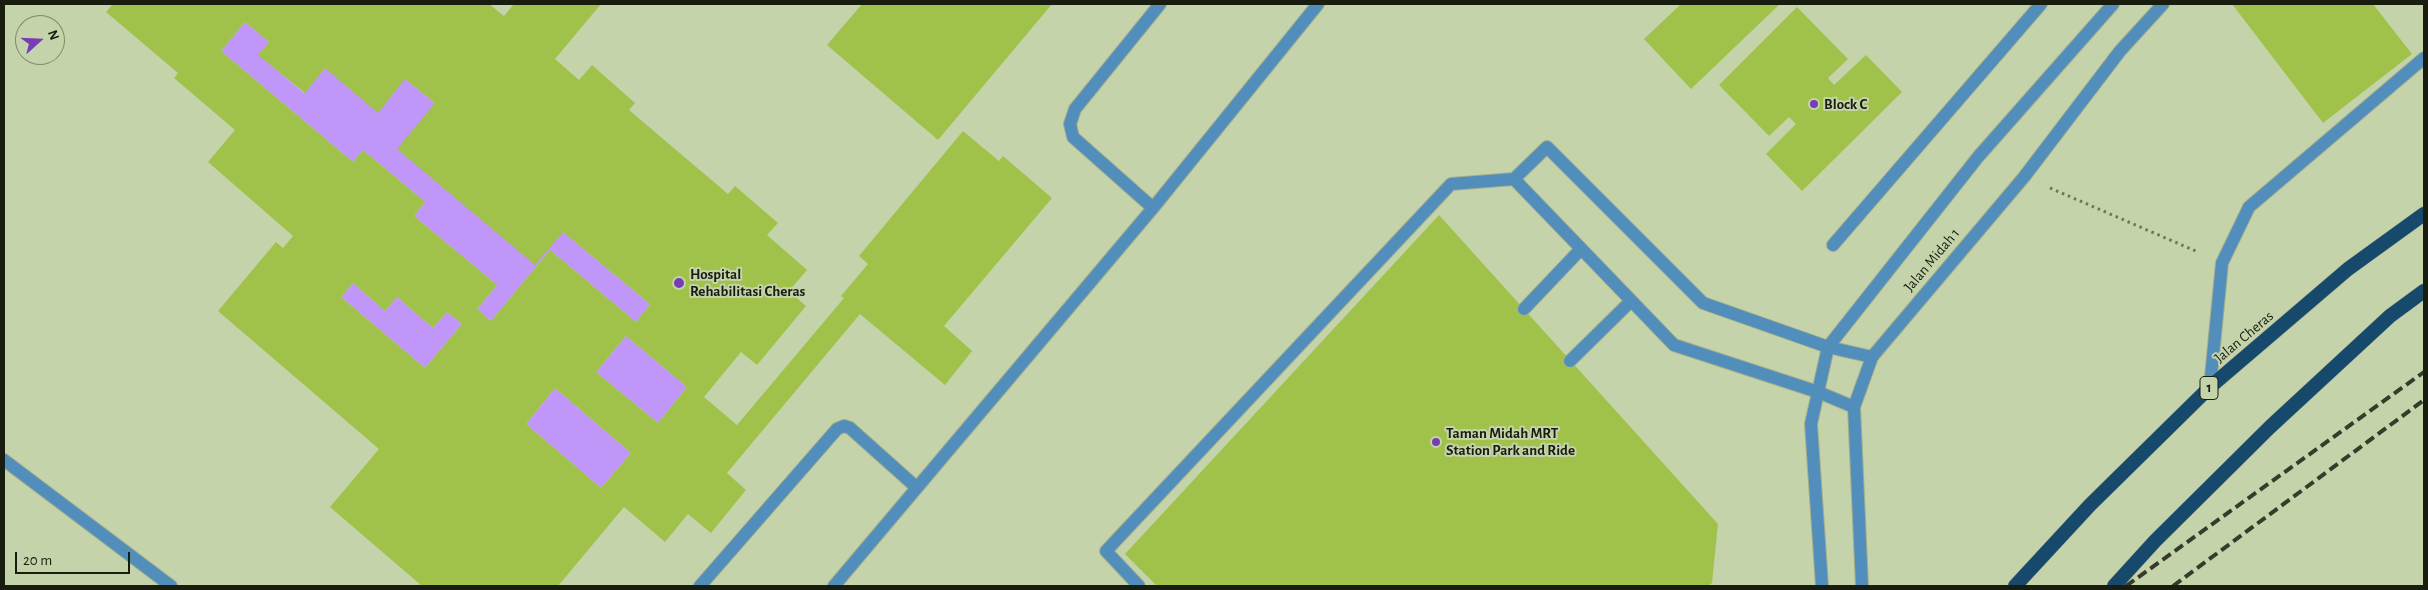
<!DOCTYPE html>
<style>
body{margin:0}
#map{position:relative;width:2428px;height:590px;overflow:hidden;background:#c5d3ab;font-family:"Alegreya Sans",sans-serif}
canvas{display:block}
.frame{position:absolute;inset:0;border:5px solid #191d0f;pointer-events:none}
.north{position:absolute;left:15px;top:15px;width:50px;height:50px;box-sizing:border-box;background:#c5d3ab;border:1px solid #808a6d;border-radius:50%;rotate:70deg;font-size:14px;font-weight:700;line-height:20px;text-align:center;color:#191d0f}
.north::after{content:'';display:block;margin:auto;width:18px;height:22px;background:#773db3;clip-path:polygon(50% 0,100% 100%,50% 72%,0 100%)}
.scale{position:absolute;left:15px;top:552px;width:115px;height:22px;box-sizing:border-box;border:2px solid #191d0f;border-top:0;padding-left:6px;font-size:15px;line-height:18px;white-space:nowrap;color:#191d0f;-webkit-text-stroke:4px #c5d3ab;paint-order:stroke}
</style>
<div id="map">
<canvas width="2428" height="590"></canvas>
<div class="frame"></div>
<div class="north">N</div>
<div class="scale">20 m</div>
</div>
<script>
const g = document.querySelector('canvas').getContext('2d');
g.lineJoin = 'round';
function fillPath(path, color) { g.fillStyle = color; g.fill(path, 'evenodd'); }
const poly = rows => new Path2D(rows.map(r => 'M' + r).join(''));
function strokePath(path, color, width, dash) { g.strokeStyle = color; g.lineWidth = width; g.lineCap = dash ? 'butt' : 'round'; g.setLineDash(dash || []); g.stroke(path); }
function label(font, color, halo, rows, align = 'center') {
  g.font = font + ' "Alegreya Sans",sans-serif'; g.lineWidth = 4; g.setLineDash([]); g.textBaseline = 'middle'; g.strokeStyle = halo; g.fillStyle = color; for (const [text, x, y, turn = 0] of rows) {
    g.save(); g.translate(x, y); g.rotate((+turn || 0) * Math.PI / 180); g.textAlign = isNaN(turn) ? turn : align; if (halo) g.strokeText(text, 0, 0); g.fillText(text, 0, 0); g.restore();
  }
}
fillPath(poly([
 [245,22,269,42,259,55,304,93,325,68,405,79,435,103,563,232,650,304,636,322,550,250,491,321,477,309,497,285,414,216,425,202,363,150,353,162,221,51],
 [353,283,385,311,397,297,433,328,447,312,462,324,425,368,341,297],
 [626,336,687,387,658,423,596,372],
 [555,388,631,453,601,488,526,424]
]), '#c196f9');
fillPath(poly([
 [113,4,489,4,504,16,514,4,601,4,555,59,579,80,592,65,635,103,629,110,728,194,735,186,778,223,767,235,807,270,789,291,806,306,757,365,741,352,704,397,737,425,844,298,841,296,868,264,859,256,963,131,999,161,1003,156,1052,198,944,326,972,351,945,385,860,314,727,473,746,490,711,533,688,514,665,542,624,507,558,586,422,586,330,507,379,449,218,311,276,242,283,248,293,236,208,162,235,130,174,78,178,73,106,12],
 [245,22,269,42,258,55,305,93,325,68,378,113,405,79,435,103,397,149,535,265,563,232,650,304,636,322,550,250,491,321,477,309,497,285,414,216,425,202,363,150,353,162,221,51],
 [353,283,385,311,397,297,433,328,447,312,462,324,425,368,341,297],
 [626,336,687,387,658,423,596,372],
 [555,388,631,453,601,488,526,424],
 [862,4,1052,4,938,140,827,45],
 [1681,4,1780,4,1691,89,1644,39],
 [2232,4,2373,4,2412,54,2323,123],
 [1797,7,1848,59,1828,78,1834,85,1866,55,1902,92,1802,191,1766,154,1796,124,1789,117,1769,136,1719,85],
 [1439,215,1718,524,1712,583,1708,586,1157,586,1125,554]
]), '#a0c24b');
const service = poly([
 [1153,208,1073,137,1070,124,1075,109,1160,4],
 [1833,245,2041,4],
 [1524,309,1581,249],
 [1570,361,1631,301],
 [2210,387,2222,263,2249,207,2424,58],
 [1854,407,1818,392,1674,345,1514,179,1547,147,1703,303,1828,347,1872,357],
 [4,460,171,586],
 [700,586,837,429,844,426,850,428,916,487],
 [834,586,1153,208,1318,4],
 [1139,586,1106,551,1451,184,1514,179]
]);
const minor = poly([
 [1822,586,1811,424,1828,347,1978,157,2113,4],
 [1862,586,1854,407,1872,357,2024,177,2120,51,2163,4]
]);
const trunk = poly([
 [2015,586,2090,505,2210,387,2348,269,2424,214],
 [2114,586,2155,541,2270,427,2390,316,2424,291]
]);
strokePath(service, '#a3af8c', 14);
strokePath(minor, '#a3af8c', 14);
strokePath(trunk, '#a3af8c', 15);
strokePath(poly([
 [2050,188,2198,252]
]), '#6d765b', 3, [2.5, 4]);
strokePath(service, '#528ebc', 12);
strokePath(minor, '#528ebc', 12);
strokePath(trunk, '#16496c', 14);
strokePath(poly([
 [2126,586,2424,372],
 [2173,586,2424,400]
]), '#363c2a', 4, [10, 5]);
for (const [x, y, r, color] of [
 [1814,104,5,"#773db3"],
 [679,283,6,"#773db3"],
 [1436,442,5,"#773db3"]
]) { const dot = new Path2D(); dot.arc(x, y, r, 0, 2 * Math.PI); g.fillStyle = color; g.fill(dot); strokePath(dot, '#c5d3ab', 2); }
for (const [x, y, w] of [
 [2209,388,18]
]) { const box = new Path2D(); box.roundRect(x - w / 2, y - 11.5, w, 23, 4); g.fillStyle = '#c5d3ab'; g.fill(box); strokePath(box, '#191d0f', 1); }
label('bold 14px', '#191d0f', null, [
 ["1",2209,388]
]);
label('bold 15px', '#191d0f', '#c5d3ab', [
 ["Block C",1824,104],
 ["Hospital",690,274],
 ["Rehabilitasi Cheras",690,291],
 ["Taman Midah MRT",1446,433],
 ["Station Park and Ride",1446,450]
], 'left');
label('15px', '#191d0f', '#c5d3ab', [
 ["Jalan Midah 1",1932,260,-50],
 ["Jalan Cheras",2244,337,-40]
]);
</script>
